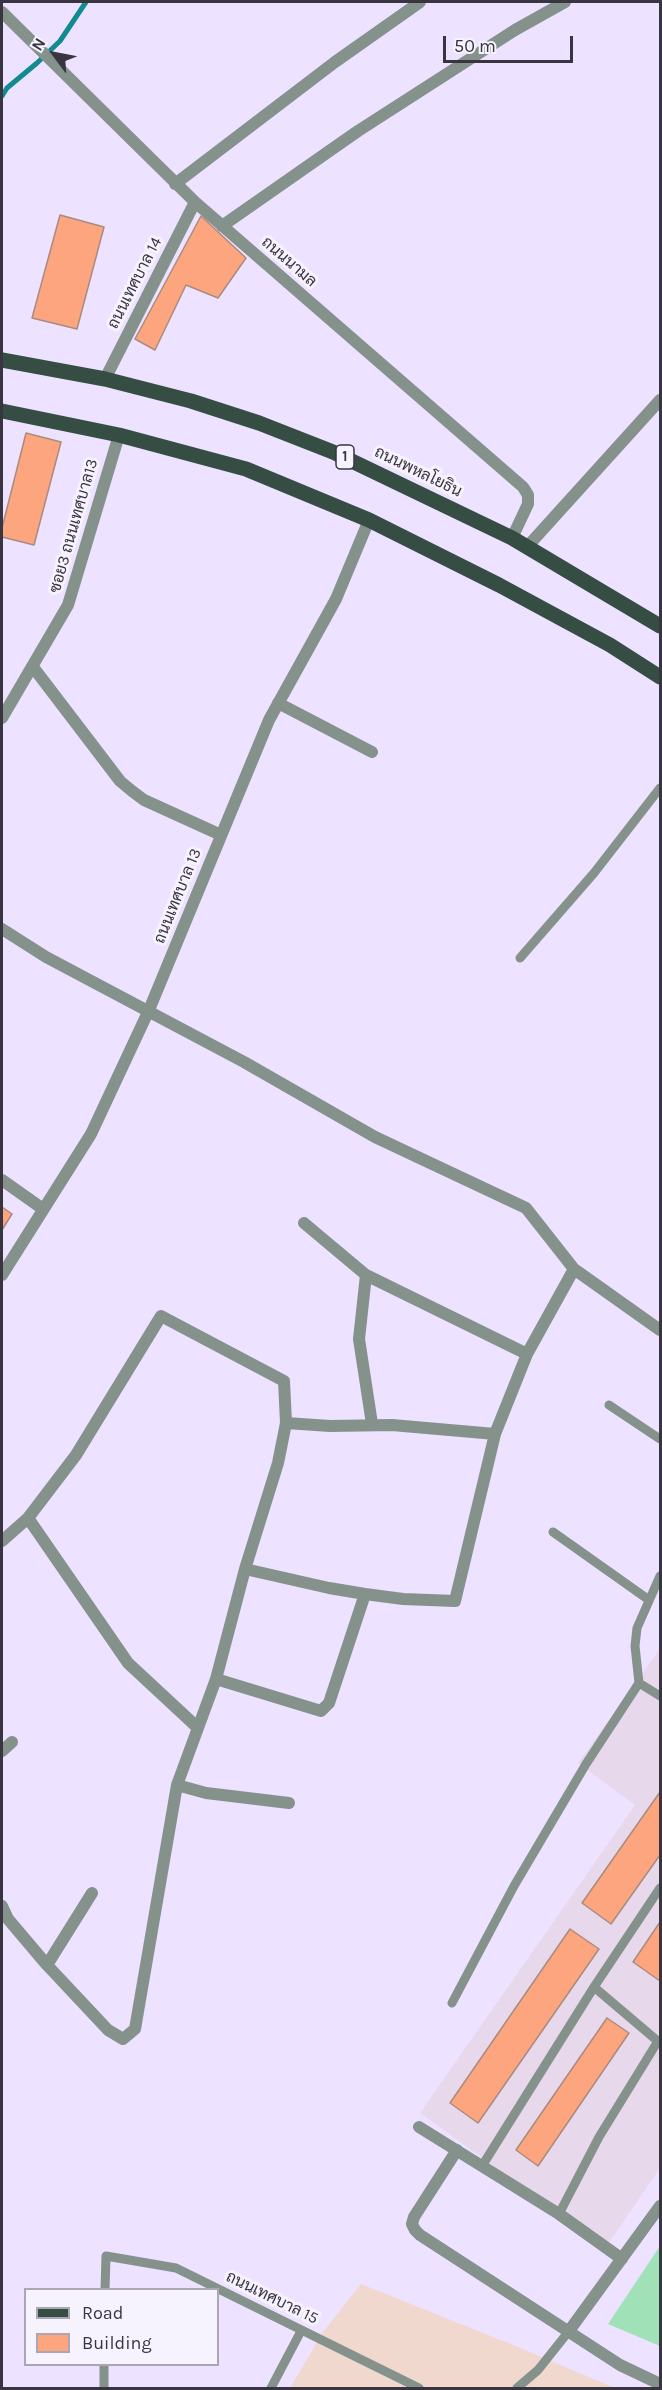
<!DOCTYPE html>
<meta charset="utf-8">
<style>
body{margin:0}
#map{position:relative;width:662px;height:2390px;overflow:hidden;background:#ede2ff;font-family:Karla,sans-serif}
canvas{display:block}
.frame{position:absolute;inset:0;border:3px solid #393540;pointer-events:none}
.legend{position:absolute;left:24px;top:2288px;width:195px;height:78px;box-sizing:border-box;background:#f7f3fe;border:2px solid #aba7b2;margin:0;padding:8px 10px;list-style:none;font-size:18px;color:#393540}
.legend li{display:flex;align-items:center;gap:12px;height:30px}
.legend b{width:30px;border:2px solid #aba7b2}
.north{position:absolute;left:24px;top:24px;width:60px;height:60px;-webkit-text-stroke:4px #f7f3fe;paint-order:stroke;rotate:302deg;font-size:16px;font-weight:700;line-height:24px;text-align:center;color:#393540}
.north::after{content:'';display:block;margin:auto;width:21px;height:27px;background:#393540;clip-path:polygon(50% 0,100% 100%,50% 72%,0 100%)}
.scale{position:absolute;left:443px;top:36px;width:130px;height:27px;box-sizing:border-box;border:3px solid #393540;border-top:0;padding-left:8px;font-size:18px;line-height:21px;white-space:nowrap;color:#393540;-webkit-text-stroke:4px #f7f3fe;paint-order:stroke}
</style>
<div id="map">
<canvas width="662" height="2390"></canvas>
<div class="frame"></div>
<ul class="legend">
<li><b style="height:8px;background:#364d43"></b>Road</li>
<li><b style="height:16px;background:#fda57e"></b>Building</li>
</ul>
<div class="north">N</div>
<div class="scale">50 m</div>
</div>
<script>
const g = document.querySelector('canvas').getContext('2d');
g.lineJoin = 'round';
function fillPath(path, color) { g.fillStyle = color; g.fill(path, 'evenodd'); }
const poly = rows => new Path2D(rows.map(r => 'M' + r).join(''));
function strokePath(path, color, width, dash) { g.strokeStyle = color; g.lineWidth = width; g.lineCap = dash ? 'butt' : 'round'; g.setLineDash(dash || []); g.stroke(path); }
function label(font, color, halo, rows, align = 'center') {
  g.font = font + ' Karla,Sarabun,sans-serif'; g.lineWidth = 6; g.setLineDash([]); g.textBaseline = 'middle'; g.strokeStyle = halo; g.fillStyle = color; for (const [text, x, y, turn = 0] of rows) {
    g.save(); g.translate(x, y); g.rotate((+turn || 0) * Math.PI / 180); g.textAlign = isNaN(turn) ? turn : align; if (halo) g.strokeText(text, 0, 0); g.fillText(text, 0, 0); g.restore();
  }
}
fillPath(poly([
 [660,1649,660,2168,606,2247,420,2113,635,1805,578,1763]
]), '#e7d8eb');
fillPath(poly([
 [361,2284,518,2347,615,2388,290,2388,323,2332]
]), '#f0d8cf');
fillPath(poly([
 [660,2246,660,2346,608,2324]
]), '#a0e1b7');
strokePath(poly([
 [2,96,7,88,37,63,60,41,86,2]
]), '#118b90', 5);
const building = poly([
 [60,215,104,227,77,329,32,318,60,215],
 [201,216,246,258,218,298,186,285,155,350,135,339,201,216],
 [26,433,61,442,34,545,2,537,2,528,26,433],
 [2,1207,12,1214,2,1230,2,1207],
 [660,1792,660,1855,611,1924,582,1903,660,1792],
 [660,1922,660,1981,633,1962,660,1922],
 [570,1929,599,1949,478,2123,450,2103,570,1929],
 [607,2018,629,2033,538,2166,516,2150,607,2018]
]);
fillPath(building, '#fda57e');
strokePath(building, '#a98b7f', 1.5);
strokePath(poly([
 [520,958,594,873,660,788],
 [609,1405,660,1439],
 [553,1532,649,1600],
 [639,1683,660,1696],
 [594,1987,660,2043],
 [452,2003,514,1886,586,1764,639,1683,635,1646,637,1628,660,1576],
 [482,2166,594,1987,660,1888],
 [559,2214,599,2137,658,2041],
 [105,2290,106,2256,176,2268,419,2388],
 [104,2388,104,2364],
 [271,2388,301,2331],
 [517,2388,538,2370,569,2331]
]), '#85928c', 9);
strokePath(poly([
 [2,12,195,202,523,487,528,495,528,504,512,538],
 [175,184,335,62,420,2],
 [222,226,358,131,515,30,565,2],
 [105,379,195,202],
 [527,547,660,400],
 [33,667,120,781,132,791,144,800,221,835],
 [278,703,372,752],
 [2,718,68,605,119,435],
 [2,929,46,957,244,1062,375,1137,526,1208,574,1269,660,1330],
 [2,1180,43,1209],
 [304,1223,366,1275,527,1354],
 [2,1275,91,1134,149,1010,269,720,336,599,369,520],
 [366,1275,359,1339,372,1424],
 [286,1423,330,1426,392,1425,495,1434],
 [28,1518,128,1663,198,1728],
 [2,1541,28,1518,76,1455,161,1316,284,1381,286,1423,278,1463,245,1569,216,1679,177,1785,135,2029,123,2039,108,2030,47,1965,8,1919,2,1906],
 [245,1569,329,1588,365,1594,403,1599,455,1601,495,1434,527,1354,574,1269],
 [216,1679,321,1711,329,1703,365,1594],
 [2,1751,12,1742],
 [177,1785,206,1793,289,1803],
 [47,1965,92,1893],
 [419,2127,559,2214,622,2259],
 [457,2150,414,2217,412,2224,415,2230,420,2235,620,2365,660,2384],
 [569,2331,660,2206]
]), '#85928c', 12);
strokePath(poly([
 [2,360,105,379,191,401,259,423,333,452,512,538,660,626],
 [2,411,119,435,246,469,369,520,499,585,610,645,660,677]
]), '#364d43', 15);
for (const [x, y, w] of [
 [345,457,18]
]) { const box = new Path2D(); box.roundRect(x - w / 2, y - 12, w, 24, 4.5); g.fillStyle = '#f7f3fe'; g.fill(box); strokePath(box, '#393540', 1.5); }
label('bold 15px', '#393540', null, [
 ["1",345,457]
]);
label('16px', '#393540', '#f7f3fe', [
 ["ถนนนามล",289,262,41],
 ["ถนนเทศบาล 14",135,283,-63],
 ["ถนนพหลโยธิน",418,472,26],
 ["ซอย3 ถนนเทศบาล13",74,526,-74],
 ["ถนนเทศบาล 13",178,896,-68],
 ["ถนนเทศบาล 15",272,2298,26]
]);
</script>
